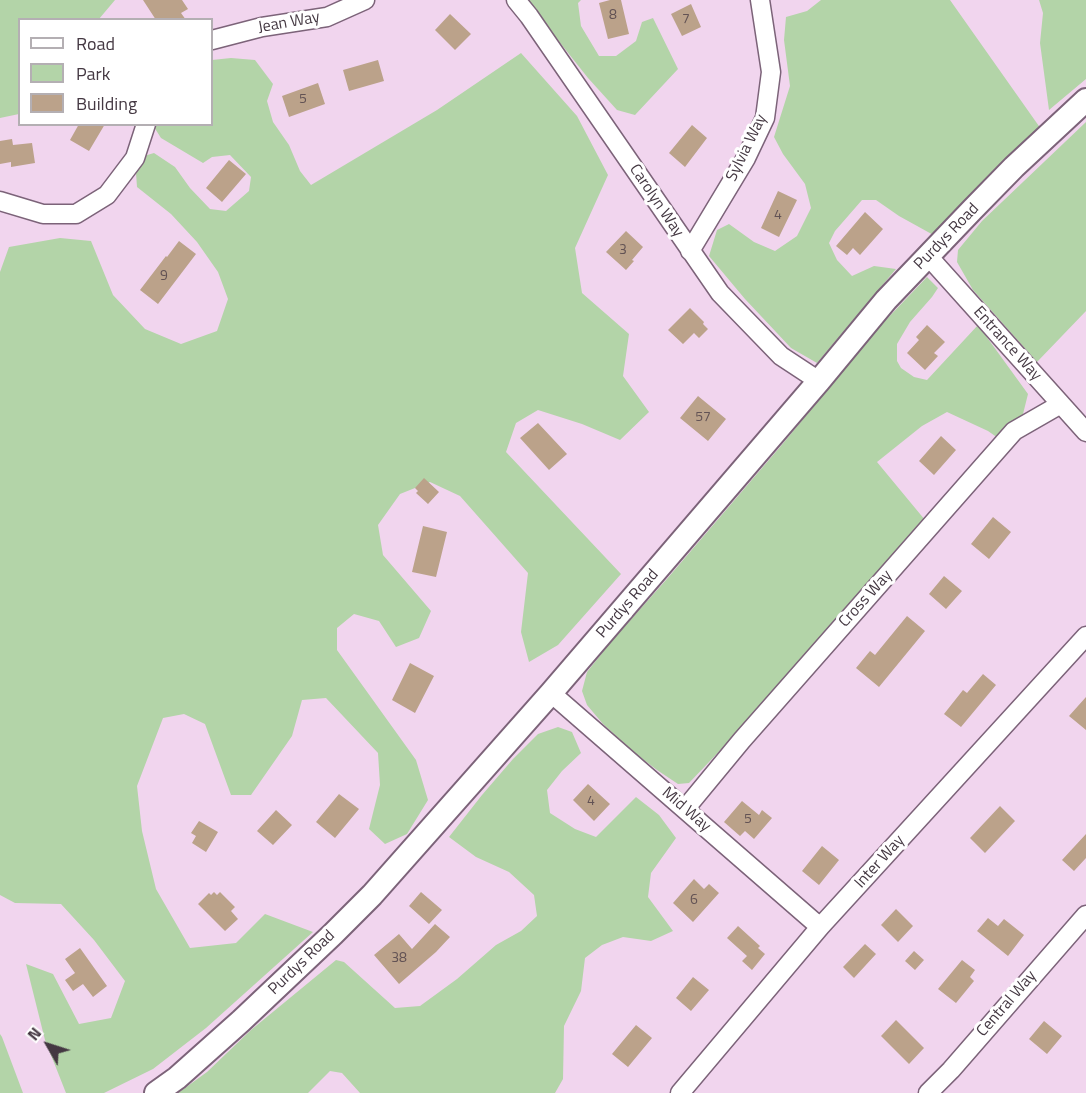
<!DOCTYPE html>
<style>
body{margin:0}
#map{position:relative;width:1086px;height:1093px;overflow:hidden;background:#f1d5ee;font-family:"Titillium Web",sans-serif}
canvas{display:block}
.legend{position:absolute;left:18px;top:18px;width:195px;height:108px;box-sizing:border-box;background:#fff;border:2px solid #b4afb3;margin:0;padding:8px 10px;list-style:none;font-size:18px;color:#443842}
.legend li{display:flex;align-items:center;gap:12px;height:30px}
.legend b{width:30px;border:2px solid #b4afb3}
.north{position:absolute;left:18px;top:1015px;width:60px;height:60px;-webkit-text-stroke:4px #fff;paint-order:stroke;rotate:309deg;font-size:16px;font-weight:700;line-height:24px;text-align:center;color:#443842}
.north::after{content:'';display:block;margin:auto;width:21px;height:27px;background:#443842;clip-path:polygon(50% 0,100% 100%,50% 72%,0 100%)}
</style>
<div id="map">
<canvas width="1086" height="1093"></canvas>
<ul class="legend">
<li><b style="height:8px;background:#fff"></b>Road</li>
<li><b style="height:16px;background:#b3d4a8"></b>Park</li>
<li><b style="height:16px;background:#bba28a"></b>Building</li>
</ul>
<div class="north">N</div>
</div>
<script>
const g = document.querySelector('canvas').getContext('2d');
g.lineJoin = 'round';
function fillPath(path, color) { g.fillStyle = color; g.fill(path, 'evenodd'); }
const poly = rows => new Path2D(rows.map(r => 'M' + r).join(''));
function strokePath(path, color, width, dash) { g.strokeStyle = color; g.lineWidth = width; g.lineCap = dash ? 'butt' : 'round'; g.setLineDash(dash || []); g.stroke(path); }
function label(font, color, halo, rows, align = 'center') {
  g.font = font + ' "Titillium Web",sans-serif'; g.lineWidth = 6; g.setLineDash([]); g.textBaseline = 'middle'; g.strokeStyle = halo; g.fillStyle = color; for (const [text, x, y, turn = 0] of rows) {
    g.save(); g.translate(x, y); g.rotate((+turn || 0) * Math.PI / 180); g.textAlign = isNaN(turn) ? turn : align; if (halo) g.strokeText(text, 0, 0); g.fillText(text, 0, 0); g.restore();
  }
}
fillPath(poly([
 [0,0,115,0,99,19,20,20,19,114,0,118],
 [526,0,581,0,578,3,581,26,599,56,616,56,636,41,642,22,653,18,678,69,635,115,617,110,588,78],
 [821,0,950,0,1041,129,937,237,899,216,876,200,862,200,835,231,829,243,837,260,852,276,874,266,896,269,817,363,791,348,745,299,709,256,717,230,729,224,754,242,775,251,797,236,811,208,805,184,783,154,774,137,790,86,784,40,786,17,807,11],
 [1039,0,1086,0,1086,79,1049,110,1040,43,1043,13],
 [521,53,577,116,608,175,575,248,582,293,629,334,623,376,649,412,620,440,582,424,538,410,516,423,506,452,621,574,558,645,529,662,521,632,528,573,460,496,430,482,400,494,378,525,383,555,431,611,419,638,396,647,379,621,354,614,337,628,337,650,416,760,428,800,407,834,385,844,369,829,380,785,378,753,326,698,302,700,292,736,251,795,231,795,205,724,184,714,163,718,137,786,142,831,156,889,190,948,236,943,265,914,313,932,206,1028,153,1069,104,1093,66,1093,45,1040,26,964,53,974,79,1024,111,1018,125,981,94,940,61,904,15,903,0,895,0,272,9,247,60,238,91,241,113,295,145,329,181,344,217,331,228,299,218,272,197,242,171,214,137,187,136,173,144,156,154,153,175,167,190,188,210,209,226,211,249,191,251,177,230,155,212,157,203,163,161,138,154,127,155,124,212,124,212,60,231,58,255,60,273,84,267,101,273,122,289,145,300,171,311,185,437,110],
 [1086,122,1086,311,1037,362,973,290,957,262,958,250,982,221],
 [927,277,938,288,932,297,910,322,897,344,897,361,901,368,914,377,927,380,978,325,1028,394,1023,414,998,438,988,431,947,412,922,426,877,462,925,520,730,740,689,783,678,784,657,770,636,754,603,724,587,705,582,691,587,672,610,643,666,580,780,447,881,325],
 [558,727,572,732,581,753,562,771,547,790,550,813,575,829,596,837,636,797,659,815,676,838,651,873,648,897,673,931,651,941,623,937,602,945,585,958,581,991,564,1026,563,1079,555,1093,360,1093,342,1073,330,1071,308,1093,178,1093,207,1072,251,1030,336,960,344,962,395,1008,420,1006,457,979,496,945,521,931,537,916,534,895,509,872,476,857,449,837,482,795,513,759,538,734],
 [0,1034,2,1037,23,1093,0,1093]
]), '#b3d4a8');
fillPath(poly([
 [143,0,182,0,188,9,181,13,186,20,156,20],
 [610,0,621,0,629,34,608,39,599,3],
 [691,4,701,27,682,36,671,14],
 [450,14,471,34,455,50,435,30],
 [378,60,384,81,349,91,343,70],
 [318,83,325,104,289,117,282,96],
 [79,124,105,124,89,151,70,140],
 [692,125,707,138,685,167,669,153],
 [12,139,13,145,32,143,35,163,11,167,11,162,0,164,0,141],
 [229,160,246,174,222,202,206,188],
 [778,191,797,200,779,237,761,228],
 [865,212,883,229,860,255,853,248,847,255,836,246],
 [626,231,643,247,632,260,634,261,626,270,606,252],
 [179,241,196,254,158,304,140,290,166,256,167,257],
 [690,308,704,322,703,324,708,329,699,338,694,333,683,344,668,330],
 [927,325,945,342,934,353,938,356,925,370,907,353,919,340,916,337],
 [698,396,726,419,708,441,680,418],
 [538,423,567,454,549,470,520,438],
 [941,436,956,450,934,475,919,461],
 [424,478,439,492,428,504,416,493,418,491,415,488],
 [993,517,1011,532,989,559,971,544],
 [423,526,447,532,436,577,412,572],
 [944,576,962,591,946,609,929,594],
 [907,616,925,631,879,687,856,668,870,651,875,655],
 [410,663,434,676,415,713,392,700],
 [983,674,996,685,961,727,944,714,963,690,967,693],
 [1086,697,1086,730,1069,716],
 [588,784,610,804,594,821,573,800],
 [339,794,359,809,335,838,316,822],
 [742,801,759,815,762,810,772,818,754,839,745,831,740,836,724,822],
 [1000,806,1015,821,985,853,970,838],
 [276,810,292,825,273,845,257,831],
 [199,821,218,832,206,852,192,843,196,836,191,833],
 [1086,834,1086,858,1074,871,1062,860],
 [822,846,839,860,819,885,802,871],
 [694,879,704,889,709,884,719,893,693,922,673,903],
 [214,892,217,895,220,892,235,907,231,911,238,919,225,931,198,904,209,893,211,895],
 [421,892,442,910,429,924,409,906],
 [896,909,913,926,898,942,881,925],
 [988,918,998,926,1004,919,1024,935,1008,956,977,931],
 [435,924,450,937,436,952,399,984,374,955,399,934,412,949],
 [738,926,760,946,758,948,765,954,752,970,742,961,747,956,727,938],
 [865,944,876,954,854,978,843,967],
 [80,948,107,986,93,997,83,984,73,991,65,980,75,973,65,959],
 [914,951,924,960,915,970,905,961],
 [962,960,975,970,970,977,974,981,956,1003,938,989],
 [693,977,709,990,691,1011,676,998],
 [896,1020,924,1048,909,1064,881,1036],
 [1044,1021,1062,1036,1047,1054,1029,1039],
 [636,1025,652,1038,628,1067,612,1054]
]), '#bba28a');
const minor = poly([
 [516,0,529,16,720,293,781,356,819,381],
 [212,40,262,27,327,17,365,0],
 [0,201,43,214,76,214,107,195,135,158,146,124],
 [690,251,746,158,765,118,771,72,760,0],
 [928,256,1086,432],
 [551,693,820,927],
 [685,809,742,740,1014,431,1061,404],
 [680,1093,820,927,1086,636],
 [928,1093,951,1070,1086,915]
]);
const major = poly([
 [156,1093,177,1078,241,1021,333,934,372,895,551,693,819,381,886,300,972,210,1014,167,1086,100]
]);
strokePath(minor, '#7c6379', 21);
strokePath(major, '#7c6379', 26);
strokePath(minor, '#fff', 18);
strokePath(major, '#fff', 22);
label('14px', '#625254', null, [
 ["8",613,16],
 ["7",686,20],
 ["5",303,100],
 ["4",778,216],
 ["3",623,251],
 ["9",164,277],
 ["57",703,418],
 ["4",591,802],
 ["5",748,820],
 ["6",694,901],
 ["38",399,959]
]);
label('16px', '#443842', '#fff', [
 ["Jean Way",289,23,-10],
 ["Sylvia Way",747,148,-64],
 ["Carolyn Way",656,201,56],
 ["Purdys Road",947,237,-46],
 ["Entrance Way",1007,344,48],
 ["Cross Way",866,599,-48],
 ["Purdys Road",628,604,-49],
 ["Mid Way",686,810,41],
 ["Inter Way",880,862,-48],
 ["Purdys Road",302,963,-44],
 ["Central Way",1007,1004,-49]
]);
</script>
